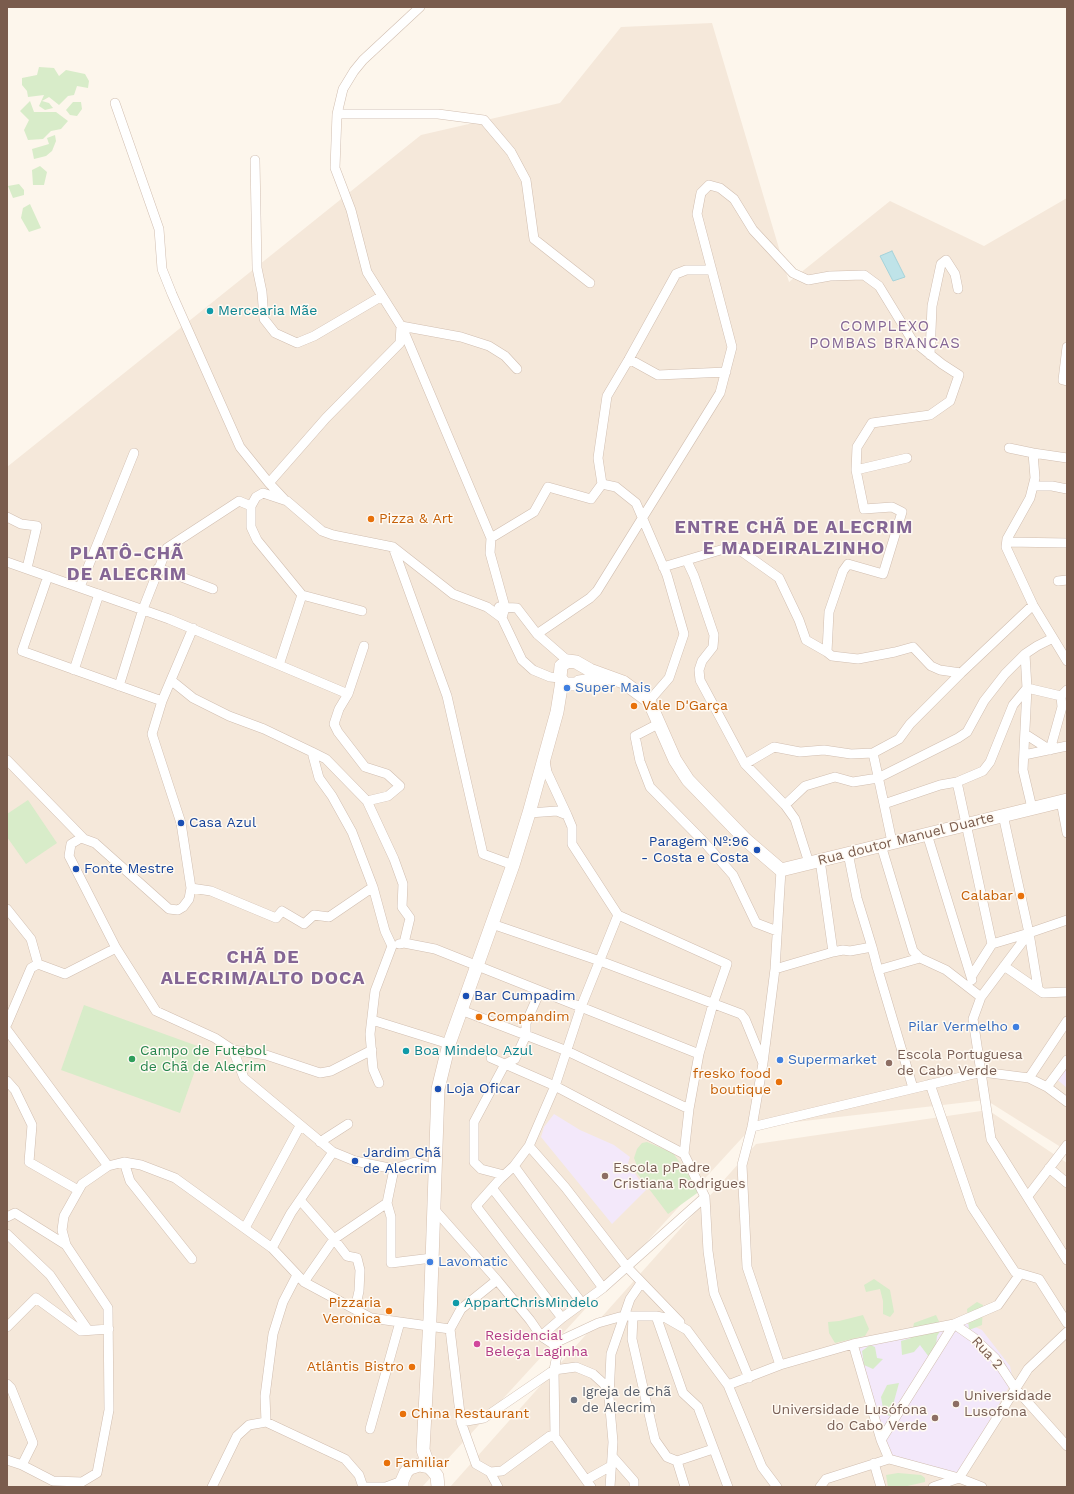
<!DOCTYPE html>
<meta charset="utf-8">
<style>
body{margin:0}
#map{position:relative;width:1074px;height:1494px;overflow:hidden;background:#fdf6ec;font-family:"Work Sans",sans-serif}
canvas{display:block}
.frame{position:absolute;inset:0;border:8px solid #7a5c4d;pointer-events:none}
</style>
<div id="map">
<canvas width="1074" height="1494"></canvas>
<div class="frame"></div>
</div>
<script>
const g = document.querySelector('canvas').getContext('2d');
g.lineJoin = 'round';
function fillPath(path, color) { g.fillStyle = color; g.fill(path, 'evenodd'); }
const poly = rows => new Path2D(rows.map(r => 'M' + r).join(''));
function strokePath(path, color, width, dash) { g.strokeStyle = color; g.lineWidth = width; g.lineCap = dash ? 'butt' : 'round'; g.setLineDash(dash || []); g.stroke(path); }
function label(font, color, halo, rows, align = 'center') {
  g.font = font + ' "Work Sans",sans-serif'; g.lineWidth = 3; g.setLineDash([]); g.textBaseline = 'middle'; g.strokeStyle = halo; g.fillStyle = color; for (const [text, x, y, turn = 0] of rows) {
    g.save(); g.translate(x, y); g.rotate((+turn || 0) * Math.PI / 180); g.textAlign = isNaN(turn) ? turn : align; if (halo) g.strokeText(text, 0, 0); g.fillText(text, 0, 0); g.restore();
  }
}
fillPath(poly([
 [712,23,789,282,890,201,984,246,1067,198,1067,1151,986,1100,752,1127,422,1487,7,1487,7,467,421,135,560,103,621,27],
 [988,1110,1067,1163,1067,1487,450,1487,756,1144]
]), '#f5e8da');
fillPath(poly([
 [1067,1059,1067,1088,1054,1077],
 [554,1114,580,1130,614,1145,630,1157,628,1163,646,1190,612,1224,541,1137,544,1127],
 [961,1321,982,1330,1010,1366,1013,1380,958,1475,891,1456,857,1346]
]), '#f3e8fa');
fillPath(poly([
 [39,67,54,68,59,76,66,70,85,74,89,81,88,88,77,86,74,95,68,96,59,105,49,97,42,101,49,103,53,108,45,110,39,106,44,95,28,97,27,91,22,85,22,78,37,75],
 [30,101,34,112,56,112,68,121,61,129,51,131,43,139,28,140,24,130,29,120,20,111],
 [73,102,81,102,82,109,77,116,70,115,66,110],
 [55,135,56,141,52,151,46,156,34,159,32,149,49,144,47,138],
 [40,166,47,172,44,185,33,185,32,170],
 [19,184,24,190,24,195,13,198,8,186],
 [30,204,41,228,29,232,21,218,23,208],
 [28,800,57,843,26,864,7,837,7,814],
 [84,1005,203,1048,180,1113,61,1070],
 [647,1142,673,1153,700,1191,668,1214,634,1169,637,1166,634,1158,637,1149,642,1143],
 [874,1279,890,1290,894,1312,890,1317,883,1314,883,1301,880,1289,866,1292,864,1285],
 [977,1302,983,1305,982,1325,969,1330,967,1309],
 [863,1315,869,1329,865,1336,835,1343,829,1333,828,1322,839,1321],
 [936,1315,942,1328,937,1336,936,1346,929,1357,920,1345,914,1352,902,1355,901,1341,911,1338,914,1323],
 [870,1345,875,1347,877,1358,883,1359,873,1369,864,1365,862,1351],
 [899,1383,890,1416,884,1414,881,1397,887,1385],
 [898,1473,921,1475,925,1478,925,1482,903,1487,888,1487,886,1475]
]), '#d8ecc9');
const water = poly([
 [892,251,905,277,893,281,880,256,892,251]
]);
fillPath(water, '#bfe3e8');
strokePath(water, '#a5d3da', 1);
const street = poly([
 [115,103,159,229,162,269,172,294,240,447,269,483,284,499],
 [337,114,343,89,354,71,363,60,420,7],
 [255,160,257,268,262,292,264,319,275,333,297,343,314,336,382,296],
 [401,326,461,337,489,346,505,356,517,369],
 [402,327,491,538,490,553,505,607,502,618],
 [1067,347,1063,380,1067,381],
 [930,355,932,306,941,264,946,260,955,274,958,289],
 [629,359,676,274,686,270,712,270],
 [1009,448,1033,453,1035,478,1030,498,1007,539,1006,547,1033,605,1067,661],
 [1033,453,1067,458],
 [856,470,907,458],
 [269,483,326,418,400,343,401,326,367,272,351,210,335,168,337,114,438,114,484,120,511,152,526,180,534,239,590,283],
 [1033,486,1052,486,1067,489],
 [7,517,21,524,37,526,27,568],
 [491,538,534,512,548,487,591,499,602,484],
 [1007,542,1067,543],
 [393,547,447,696,483,854,513,865],
 [687,561,694,576,714,635,713,647,702,661,699,670,700,680,745,764,785,805,795,819,809,863],
 [7,562,169,619,279,665,302,595,257,540,251,527,251,506,256,497,263,493,287,501,322,531,333,535,393,547,453,594,487,607,502,618,522,660,533,670,550,677,560,678],
 [158,568,213,589],
 [48,576,22,651,162,701],
 [1058,581,1067,580],
 [80,587,134,453],
 [302,595,362,611],
 [499,607,517,608,537,634,568,661],
 [537,634,590,598,597,591,720,393,732,347,697,214,701,193,709,185,720,188,734,199,753,230,793,273,808,280,830,276,864,275,879,286,912,340,942,364,959,375,950,401,930,415,872,423,857,447,856,470,864,509,892,507,902,512,883,574,848,564,843,571,829,612,827,652,806,640,799,620,779,578,734,546,663,567],
 [364,646,348,694,339,709,334,724,338,732,365,767,387,774,400,786,388,796,367,801],
 [827,652,832,656,858,659,895,652,913,647,931,666,940,670,961,673],
 [279,665,348,694],
 [74,670,99,594],
 [172,681,193,698,229,716,264,729,312,752,319,778,332,796,352,832,373,887,385,931,392,946,375,991,370,1034,373,1069,379,1083],
 [119,686,143,609,167,548,239,501,251,506],
 [649,701,669,678,684,634,667,575,636,503,616,487,602,484,598,458,607,396,629,359,658,375,726,372],
 [658,724,635,736,640,761,650,787,704,842,733,875,756,923,777,931],
 [1025,734,1050,750,1062,707,1061,696,1067,690],
 [312,752,326,759,367,801,394,859,403,884,402,907,410,918,404,943,399,944],
 [1024,755,1067,746],
 [7,760,84,839,95,843,169,909,178,910,183,907,189,899,191,888,181,823,152,734,162,701,193,628],
 [545,761,547,772,567,815],
 [745,764,774,747,800,752,824,750,851,754,873,753],
 [1061,801,1067,833],
 [884,804,873,753,899,739,910,724,961,673,1033,605],
 [785,805,805,786,835,777,853,782,878,778,958,738,967,732,984,701,1005,674,1025,654],
 [1032,808,1023,770,1027,688,1025,654,1037,646,1053,638],
 [1003,815,1029,933,1038,988],
 [927,834,972,980],
 [84,839,81,838,71,844,69,856,116,948,156,1011,215,1038,233,1050,244,1078,333,1152,355,1161,394,1169,415,1162,436,1170],
 [892,842,884,804,940,785,957,782],
 [881,845,913,951,920,958,946,970,981,997],
 [848,853,857,898,872,947],
 [191,888,211,891,276,918,282,911,304,924,314,915,329,917,373,887],
 [7,909,31,939,38,964],
 [1067,920,1029,933,981,997,973,1019,991,1139,1067,1260],
 [492,924,600,961,741,1014,745,1019,763,1063],
 [404,943,435,949,699,1054],
 [992,944,1029,933],
 [833,952,843,950,850,951,872,947,878,970,920,958],
 [1004,966,1043,993,1067,992],
 [775,969,833,952,820,860],
 [878,970,913,1088],
 [971,977,992,944,957,782,983,771,990,762,1013,705,1027,688,1061,696],
 [461,1010,567,1051,689,1109],
 [372,1020,449,1044],
 [7,1024,31,968,38,964,65,974,116,948],
 [7,1030,108,1166],
 [233,1050,266,1055,320,1073,331,1071,372,1050],
 [491,1058,555,1086,684,1154,689,1109,699,1054,713,1004,727,964,618,915,572,844,572,827,567,815,557,811,529,813],
 [1029,1078,1067,1021],
 [7,1081,15,1090,32,1125,29,1162,78,1190],
 [930,1084,972,1207,1015,1272,1039,1279,1067,1323],
 [1047,1087,1067,1060],
 [752,1127,982,1072,1029,1078,1047,1087,1067,1102],
 [320,1142,348,1124],
 [529,1146,565,1187,627,1267,680,1322],
 [684,1154,705,1197,708,1251,714,1293,749,1378],
 [124,1162,130,1181,192,1259],
 [514,1166,603,1288],
 [1049,1168,1067,1183],
 [504,1175,481,1169,474,1162,474,1122,505,1064,515,1059,526,1035,526,1023,540,991],
 [492,1188,582,1303],
 [1028,1196,1067,1145],
 [300,1200,334,1239,387,1203,394,1169],
 [387,1203,391,1217,391,1263,432,1258],
 [434,1209,497,1280,530,1320,541,1336,553,1344,557,1355,554,1370,555,1437,591,1487],
 [7,1217,15,1213,66,1245],
 [245,1228,300,1126],
 [7,1234,50,1275,88,1330],
 [272,1248,291,1213,333,1152],
 [497,1280,461,1309,450,1329,461,1422,484,1418,554,1370,576,1367,593,1374,604,1384,609,1397],
 [304,1282,334,1239,347,1256,357,1258,360,1270,359,1291,355,1309],
 [633,1316,632,1339,655,1440,667,1457,677,1461],
 [656,1316,683,1393,698,1407,728,1487],
 [562,1318,603,1288,705,1197],
 [7,1327,36,1298,81,1331,109,1329],
 [541,1336,562,1318,476,1206,500,1179,514,1166,529,1146,555,1086,581,1007,618,915],
 [553,1344,598,1323,623,1316,656,1316,666,1318,687,1330,728,1385,762,1467,777,1487],
 [853,1344,881,1440,889,1459],
 [780,1365,747,1267,742,1165,752,1127,763,1063,775,969,781,870],
 [7,1384,11,1388,33,1443,22,1465],
 [728,1385,780,1365,853,1344,954,1324,998,1305,1020,1274],
 [266,1422,265,1396,273,1334,283,1302,297,1275],
 [461,1422,476,1464,490,1472,502,1471,550,1436,555,1437],
 [370,1429,400,1322],
 [881,1440,954,1324,974,1338,995,1358,1015,1388,1067,1446],
 [612,1456,634,1481,634,1487],
 [7,1460,22,1465,53,1481,82,1482,97,1473,109,1410,108,1308,66,1245,62,1230,64,1216,82,1184,108,1166,124,1162,141,1165,175,1178,272,1248,304,1282,371,1318,450,1329],
 [874,1463,881,1487],
 [490,1472,498,1487],
 [586,1480,611,1466],
 [212,1487,237,1436,249,1425,266,1422,345,1459,359,1475,363,1487],
 [363,1487,386,1487,402,1481],
 [610,1487,613,1442,609,1397,611,1354,630,1299,641,1283],
 [685,1487,677,1461,713,1449],
 [820,1487,826,1479,889,1459,959,1478,982,1487],
 [933,1487,959,1478,1028,1369,1067,1332]
]);
const secondary = poly([
 [579,682,608,678],
 [576,684,565,684,560,678,561,666,568,661,576,662,590,670,623,682,649,701,675,760,688,780,746,840,781,870,1067,800],
 [429,1467,423,1450,430,1318,438,1089,449,1044,513,865,529,813,557,712,562,681],
 [402,1487,402,1481,406,1472,410,1468,419,1465,429,1467,433,1471,437,1476,438,1487]
]);
strokePath(street, '#d1beb0', 10);
strokePath(secondary, '#d6c0b0', 14);
strokePath(street, '#fff', 9);
strokePath(secondary, '#fff', 13);
for (const [x, y, r, color] of [
 [210,311,4,"#0f9aa8"],
 [371,519,4,"#e8710a"],
 [567,688,4,"#3f7fe0"],
 [634,706,4,"#e8710a"],
 [181,823,4,"#1a4fb4"],
 [757,850,4,"#1a4fb4"],
 [76,869,4,"#1a4fb4"],
 [1021,896,4,"#e8710a"],
 [466,996,4,"#1a4fb4"],
 [479,1017,4,"#e8710a"],
 [1016,1027,4,"#3f7fe0"],
 [406,1051,4,"#0f9aa8"],
 [132,1059,4,"#2e9e5b"],
 [780,1060,4,"#3f7fe0"],
 [889,1063,4,"#8d6e63"],
 [779,1082,4,"#e8710a"],
 [438,1089,4,"#1a4fb4"],
 [355,1161,4,"#1a4fb4"],
 [605,1176,4,"#8d6e63"],
 [430,1262,4,"#3f7fe0"],
 [456,1303,4,"#0f9aa8"],
 [389,1311,4,"#e8710a"],
 [477,1344,4,"#d1479c"],
 [412,1367,4,"#e8710a"],
 [574,1400,4,"#6b7280"],
 [956,1404,4,"#8d6e63"],
 [403,1414,4,"#e8710a"],
 [935,1418,4,"#8d6e63"],
 [387,1463,4,"#e8710a"]
]) { const dot = new Path2D(); dot.arc(x, y, r, 0, 2 * Math.PI); g.fillStyle = color; g.fill(dot); strokePath(dot, '#fffaf3', 1.5); }
label('14px', '#0d838f', '#fffaf3', [
 ["Mercearia Mãe",218,311],
 ["Boa Mindelo Azul",414,1051],
 ["AppartChrisMindelo",464,1303]
], 'left');
label('14px', '#c56008', '#fffaf3', [
 ["Pizza & Art",379,519],
 ["Vale D'Garça",642,706],
 ["Calabar",1013,896,"right"],
 ["Compandim",487,1017],
 ["fresko food",771,1074,"right"],
 ["boutique",771,1090,"right"],
 ["Pizzaria",381,1303,"right"],
 ["Veronica",381,1319,"right"],
 ["Atlântis Bistro",404,1367,"right"],
 ["China Restaurant",411,1414],
 ["Familiar",395,1463]
], 'left');
label('14px', '#366cbe', '#fffaf3', [
 ["Super Mais",575,688],
 ["Pilar Vermelho",1008,1027,"right"],
 ["Supermarket",788,1060],
 ["Lavomatic",438,1262]
], 'left');
label('14px', '#164399', '#fffaf3', [
 ["Casa Azul",189,823],
 ["Paragem Nº:96",749,842,"right"],
 ["- Costa e Costa",749,858,"right"],
 ["Fonte Mestre",84,869],
 ["Bar Cumpadim",474,996],
 ["Loja Oficar",446,1089],
 ["Jardim Chã",363,1153],
 ["de Alecrim",363,1169]
], 'left');
label('14px', '#7a5c4d', '#fffaf3', [
 ["Rua doutor Manuel Duarte",906,839,-14],
 ["Rua 2",987,1353,48]
]);
label('14px', '#27864d', '#fffaf3', [
 ["Campo de Futebol",140,1051],
 ["de Chã de Alecrim",140,1067]
], 'left');
label('14px', '#785e54', '#fffaf3', [
 ["Escola Portuguesa",897,1055],
 ["de Cabo Verde",897,1071],
 ["Escola pPadre",613,1168],
 ["Cristiana Rodrigues",613,1184],
 ["Universidade",964,1396],
 ["Lusofona",964,1412],
 ["Universidade Lusófona",927,1410,"right"],
 ["do Cabo Verde",927,1426,"right"]
], 'left');
label('14px', '#b23c85', '#fffaf3', [
 ["Residencial",485,1336],
 ["Beleça Laginha",485,1352]
], 'left');
label('14px', '#5b616d', '#fffaf3', [
 ["Igreja de Chã",582,1392],
 ["de Alecrim",582,1408]
], 'left');
g.letterSpacing = '1px';
label('15px', '#846695', '#fffaf3', [
 ["COMPLEXO",885,327],
 ["POMBAS BRANCAS",885,344]
]);
g.letterSpacing = '0px';
g.letterSpacing = '1px';
label('bold 18px', '#846695', '#fffaf3', [
 ["ENTRE CHÃ DE ALECRIM",794,528],
 ["E MADEIRALZINHO",794,549],
 ["PLATÔ-CHÃ",127,554],
 ["DE ALECRIM",127,575],
 ["CHÃ DE",263,958],
 ["ALECRIM/ALTO DOCA",263,979]
]);
g.letterSpacing = '0px';
</script>
